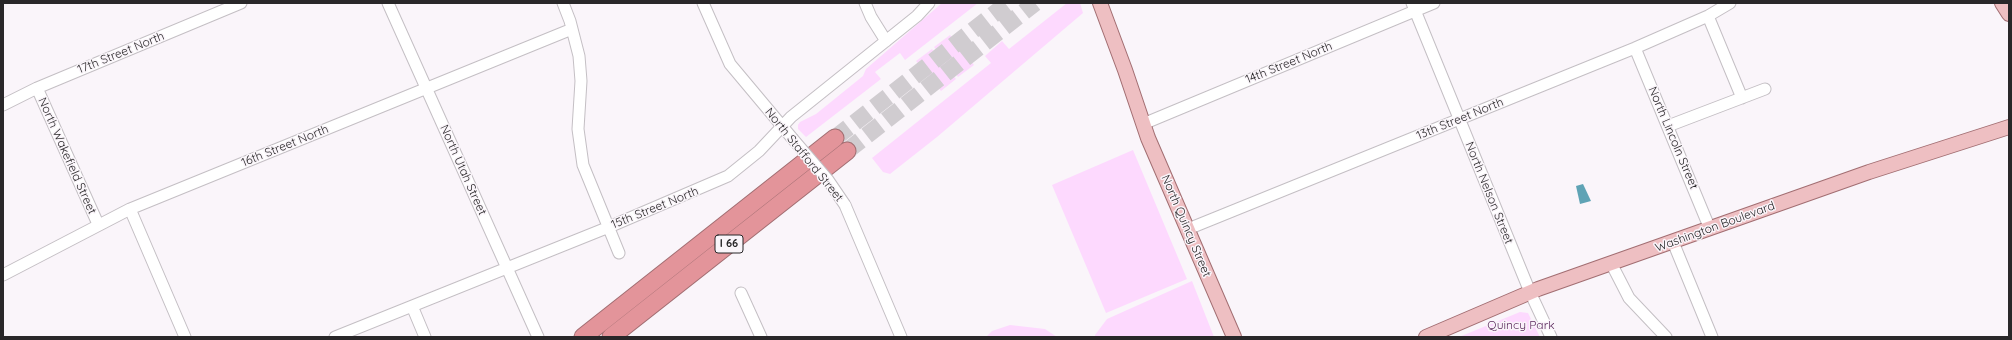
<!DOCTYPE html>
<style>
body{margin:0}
#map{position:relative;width:2012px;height:340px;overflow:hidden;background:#faf5fa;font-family:Quicksand,sans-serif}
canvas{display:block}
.frame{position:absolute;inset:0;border:4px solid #292729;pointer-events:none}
</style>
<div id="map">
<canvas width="2012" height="340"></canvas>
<div class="frame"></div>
</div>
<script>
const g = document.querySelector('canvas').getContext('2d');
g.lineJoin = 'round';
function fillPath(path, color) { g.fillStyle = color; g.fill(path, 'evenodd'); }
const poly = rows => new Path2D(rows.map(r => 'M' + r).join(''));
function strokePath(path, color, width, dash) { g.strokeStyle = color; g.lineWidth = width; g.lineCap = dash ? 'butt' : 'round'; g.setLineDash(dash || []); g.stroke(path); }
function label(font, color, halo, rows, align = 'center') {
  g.font = font + ' Quicksand,sans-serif'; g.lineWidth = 3; g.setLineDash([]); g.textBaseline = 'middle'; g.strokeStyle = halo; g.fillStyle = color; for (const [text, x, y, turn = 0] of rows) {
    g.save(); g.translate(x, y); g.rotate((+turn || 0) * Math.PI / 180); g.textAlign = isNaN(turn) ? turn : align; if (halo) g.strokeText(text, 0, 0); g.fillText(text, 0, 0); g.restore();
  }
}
fillPath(poly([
 [942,3,978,3,905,60,900,53,875,72,881,79,806,137,798,129,798,125,800,122,816,114,863,76,866,69],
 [1067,3,1080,3,1083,13,937,137,890,174,883,172,872,158,991,63,985,56,1002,41,1009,49],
 [950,35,974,65,958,77,934,47],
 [932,49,956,79,941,91,916,61],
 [1133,150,1187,279,1106,313,1052,185],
 [1192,281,1214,337,1095,337,1095,335,1107,319],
 [1520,312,1528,313,1540,337,1459,337],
 [1010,325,1045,329,1057,337,986,337,992,331]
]), '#fdd9fe');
fillPath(poly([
 [1583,184,1591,201,1580,204,1576,186]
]), '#5fa3b5');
strokePath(poly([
 [835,138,1008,3],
 [847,151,1035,3]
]), '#d0ccd0', 17, [17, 8]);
const minor = poly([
 [388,3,538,337],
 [563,3,570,21,579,56,581,81,578,129,583,165,619,253],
 [703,3,730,64,792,138],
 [865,3,871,17,886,41],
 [1412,3,1530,292,1551,337],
 [1708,16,1742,98],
 [1635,48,1710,229],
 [37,88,98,224],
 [3,105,37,88,241,3],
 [1143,124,1434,3],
 [1668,126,1765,89],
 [845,205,901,337],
 [130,209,185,337],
 [1188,229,1635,48,1708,16,1730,3],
 [1673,242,1712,337],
 [1611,263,1629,298,1666,337],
 [3,275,130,209,572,29],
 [741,293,761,337],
 [412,306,425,337],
 [335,337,609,227,728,176,759,151,791,117,917,16,929,3]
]);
const major = poly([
 [1100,3,1125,70,1148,138,1234,337],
 [2002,3,2009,14],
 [1426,337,1538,289,1869,172,2009,127]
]);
const highway = poly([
 [583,337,835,138],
 [611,337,847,151]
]);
strokePath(minor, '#c4bfc4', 13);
strokePath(major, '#a26e72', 16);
strokePath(highway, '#a26e72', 19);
strokePath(minor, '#fff', 11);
strokePath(major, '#eebfc2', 14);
strokePath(highway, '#e3949a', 17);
const minorBridge = poly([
 [792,138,828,180,845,205]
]);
strokePath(minorBridge, '#c4bfc4', 13, []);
strokePath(minorBridge, '#fff', 11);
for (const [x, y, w] of [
 [729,244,28]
]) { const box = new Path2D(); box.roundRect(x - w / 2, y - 9, w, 18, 3); g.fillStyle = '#faf5fa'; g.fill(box); strokePath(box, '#292729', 1); }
label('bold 11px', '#292729', null, [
 ["I 66",729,244]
]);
label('12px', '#292729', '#faf5fa', [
 ["17th Street North",121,53,-22],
 ["14th Street North",1289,63,-22],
 ["13th Street North",1460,119,-22],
 ["North Lincoln Street",1673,138,67],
 ["16th Street North",285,146,-22],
 ["North Stafford Street",804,155,51],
 ["North Wakefield Street",67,156,66],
 ["North Utah Street",463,170,66],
 ["North Nelson Street",1489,193,68],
 ["15th Street North",655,208,-22],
 ["North Quincy Street",1186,226,67],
 ["Washington Boulevard",1715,227,-20]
]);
label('12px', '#5c2a5e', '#faf5fa', [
 ["Quincy Park",1521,325]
]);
</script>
